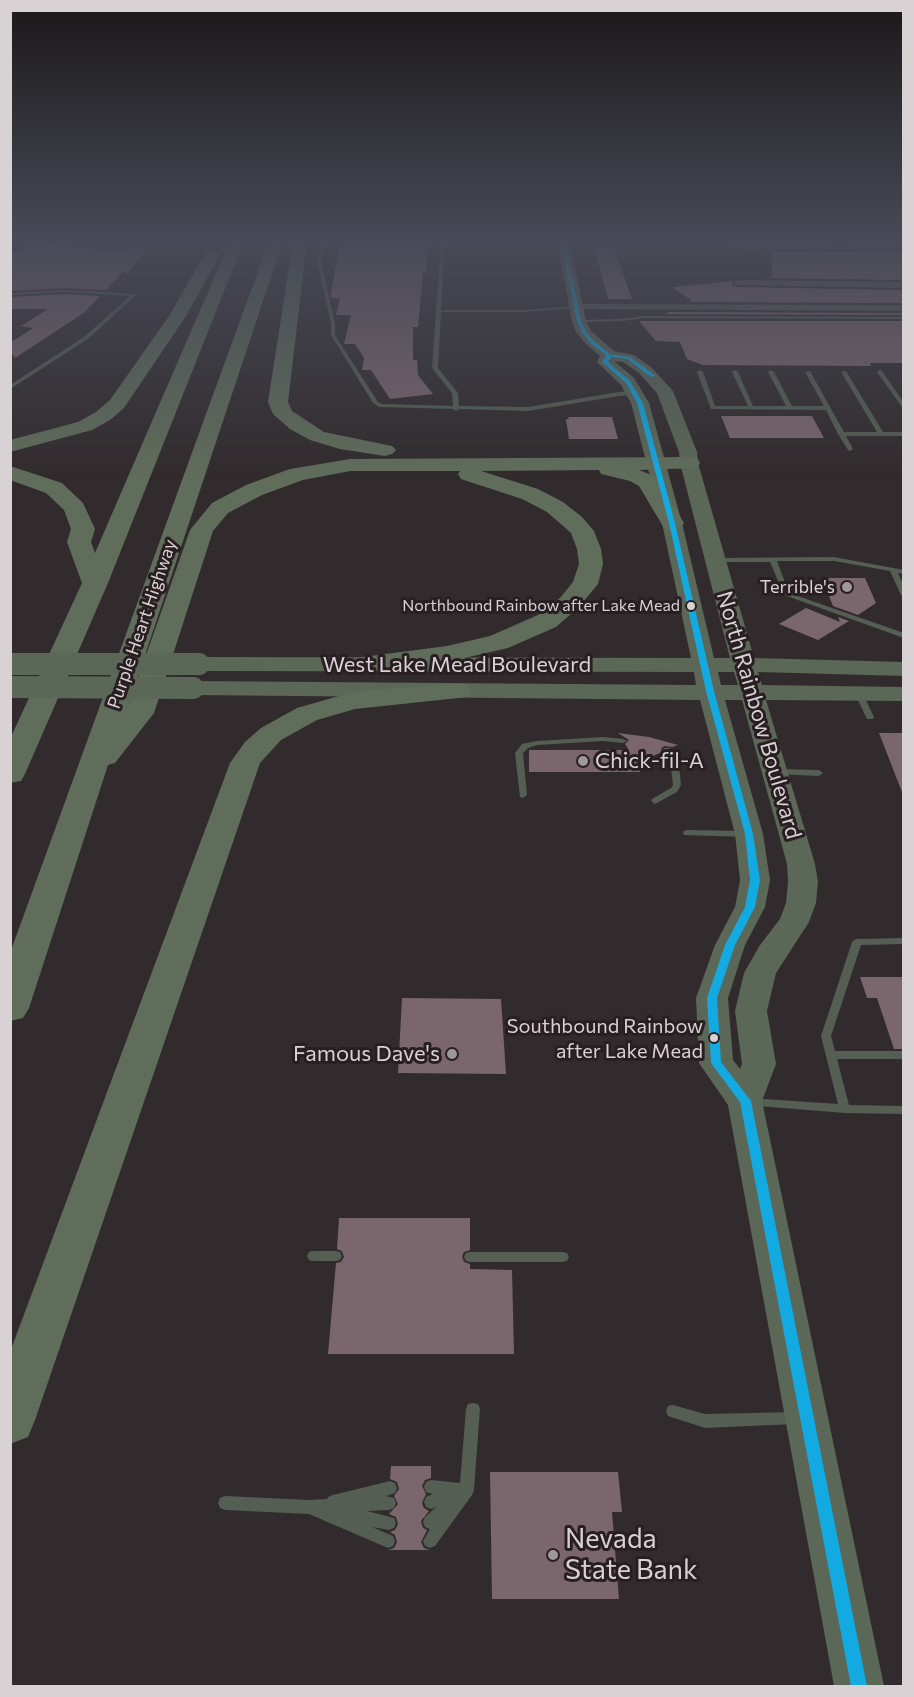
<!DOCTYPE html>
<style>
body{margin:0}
#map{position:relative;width:914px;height:1697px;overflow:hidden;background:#312b2d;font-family:Commissioner,sans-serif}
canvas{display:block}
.frame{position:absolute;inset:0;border:12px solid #d8d2d4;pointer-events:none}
</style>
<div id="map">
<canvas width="914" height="1697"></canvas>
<div class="frame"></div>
</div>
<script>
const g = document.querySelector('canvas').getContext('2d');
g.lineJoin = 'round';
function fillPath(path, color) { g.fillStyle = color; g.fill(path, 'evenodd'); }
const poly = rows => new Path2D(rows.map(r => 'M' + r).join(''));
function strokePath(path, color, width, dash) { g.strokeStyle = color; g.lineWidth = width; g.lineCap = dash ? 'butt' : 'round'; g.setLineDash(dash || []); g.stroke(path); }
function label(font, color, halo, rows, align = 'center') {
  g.font = font + ' Commissioner,sans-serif'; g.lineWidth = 6; g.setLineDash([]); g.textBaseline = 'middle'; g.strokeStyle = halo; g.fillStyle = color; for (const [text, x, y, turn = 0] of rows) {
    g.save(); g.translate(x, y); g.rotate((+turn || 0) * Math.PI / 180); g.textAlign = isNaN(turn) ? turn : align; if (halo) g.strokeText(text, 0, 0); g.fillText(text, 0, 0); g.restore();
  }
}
fillPath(poly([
 [340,241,428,241,426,272,423,272,418,327,413,327,413,360,417,360,418,375,433,394,390,399,371,370,362,370,364,358,355,344,344,344,351,315,336,315,340,298,331,298,331,294],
 [771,241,896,241,899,244,771,243],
 [34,242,119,251,122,249,148,249,127,273,123,272,106,290,67,288,10,291,10,254],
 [594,247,614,248,632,299,608,299],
 [771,252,903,252,903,280,761,278,772,277],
 [733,281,732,284,735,287,903,290,903,303,688,302,692,301,672,287],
 [67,294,100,296,85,312,15,358,10,351,10,343,33,328,21,326,48,309,10,309,10,297],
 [669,312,903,313,903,315,665,314],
 [639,321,903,321,903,363,870,363,871,366,703,365,687,359,680,342,656,341],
 [721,416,812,416,824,438,730,438],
 [568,417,612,417,618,439,569,439,566,419,569,419],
 [822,578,865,578,876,603,858,615,833,606],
 [806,608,840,622,838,617,849,621,818,640,779,624],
 [618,733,649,737,678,745,672,747,664,746,661,749,662,752,638,763,640,772,529,772,529,750,629,750,625,744,629,740],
 [879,733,903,733,903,792,902,792],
 [860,977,903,977,903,1049,894,1049,877,998,867,998],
 [402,998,501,999,506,1074,398,1073],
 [339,1218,470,1218,470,1250,464,1252,462,1256,464,1262,470,1264,470,1269,512,1270,514,1354,328,1354,336,1263,341,1262,344,1257,342,1251,337,1249],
 [391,1466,431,1466,431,1478,425,1480,422,1486,426,1494,422,1503,424,1508,429,1511,421,1521,423,1528,427,1530,421,1542,424,1548,430,1550,388,1550,394,1548,397,1542,395,1535,390,1532,395,1530,398,1524,396,1517,389,1514,398,1504,394,1496,399,1489,397,1482,390,1479],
 [490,1472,618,1472,622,1512,612,1512,619,1599,492,1599]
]), '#7b666e');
fillPath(poly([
 [106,241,135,241,177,244,175,245,106,241],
 [321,241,325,241,321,262,335,323,335,335,378,402,382,404,453,406,452,393,432,368,441,241,445,241,441,310,524,310,577,306,579,307,577,308,524,312,441,312,438,368,458,393,459,406,528,407,619,392,636,391,639,393,636,395,619,396,528,411,459,409,456,411,453,409,379,407,373,403,331,335,331,323,317,262,321,241],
 [67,290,134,294,136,295,88,339,10,389,10,385,84,337,130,296,67,292,10,295,10,293,67,290],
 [645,316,904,317,904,319,645,318,622,321,579,322,577,321,579,320,622,319,645,316],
 [735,370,738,372,753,406,786,406,768,372,771,370,774,372,792,406,824,406,805,372,810,371,844,432,877,432,841,372,846,371,883,432,904,432,904,436,846,436,853,449,850,451,848,450,838,434,826,410,711,409,697,372,700,370,703,372,715,406,748,406,732,372,735,370],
 [880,370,882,371,904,403,904,410,877,372,880,370],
 [834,557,904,570,904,574,898,573,904,586,904,597,901,595,890,571,834,561,777,561,789,593,904,633,904,638,784,595,770,562,715,562,712,560,715,558,834,557],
 [856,692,862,692,863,694,874,717,873,719,867,719,866,717,855,694,856,692],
 [603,737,623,739,627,741,623,743,603,741,537,745,528,748,523,753,527,795,523,798,520,797,515,753,522,744,537,741,603,737],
 [664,748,670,748,678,759,681,785,677,792,655,804,651,801,652,799,671,788,673,785,670,759,663,750,664,748],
 [778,769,819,770,823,773,819,776,775,774,774,772,775,770,778,769],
 [687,830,747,831,751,834,747,837,684,835,683,833,684,831,687,830],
 [904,938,904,944,861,945,831,1036,835,1051,904,1051,904,1059,837,1059,849,1105,904,1106,904,1114,845,1113,746,1105,744,1102,746,1099,750,1098,838,1104,821,1036,852,942,854,940,857,939,904,938],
 [313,1251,336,1251,340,1252,342,1256,340,1260,336,1261,313,1261,309,1260,307,1256,309,1252,313,1251],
 [470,1252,563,1252,567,1253,569,1257,567,1261,563,1262,470,1262,466,1261,464,1257,466,1253,470,1252],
 [473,1403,478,1404,480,1409,474,1490,472,1495,435,1546,430,1548,425,1546,423,1541,430,1529,425,1527,423,1522,425,1517,436,1507,431,1509,426,1507,424,1502,426,1497,433,1494,426,1492,424,1487,426,1482,431,1480,460,1483,466,1409,468,1404,473,1403],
 [673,1405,705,1414,795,1412,800,1413,802,1418,800,1423,795,1424,705,1428,668,1416,666,1411,668,1406,673,1405],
 [390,1481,395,1483,397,1488,395,1493,386,1496,394,1498,396,1503,394,1508,389,1510,367,1511,394,1518,396,1523,394,1528,389,1530,372,1527,393,1536,395,1541,393,1546,388,1548,309,1514,225,1510,220,1508,218,1503,220,1498,225,1496,310,1500,327,1499,328,1497,333,1495,390,1481]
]), '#545e52');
fillPath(poly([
 [729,245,904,246,904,250,726,249,726,245,729,245],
 [738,280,904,282,904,288,735,285,734,283,738,280]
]), '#545e52');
fillPath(poly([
 [577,304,904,305,904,311,573,309,573,305,577,304]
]), '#545e52');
fillPath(poly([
 [557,241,569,241,586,321,591,331,614,351,634,355,651,367,673,391,697,452,698,463,754,658,904,662,904,676,758,672,762,685,904,687,904,701,766,700,815,864,818,882,816,903,809,922,776,973,767,1011,776,1064,762,1101,884,1686,834,1686,728,1105,699,1063,696,998,715,945,735,907,740,880,735,834,700,700,193,695,184,693,181,688,184,683,193,681,696,685,694,672,199,671,191,669,187,664,191,659,199,657,691,658,662,523,631,403,621,385,597,362,600,356,587,345,576,332,572,321,557,241],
 [614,361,623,362,639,373,657,393,679,452,680,463,730,658,714,658,682,523,649,403,634,378,614,361],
 [718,672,734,672,738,685,721,685,718,672],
 [725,700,742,700,787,864,788,882,786,903,780,919,760,945,744,973,735,1011,742,1064,740,1069,733,1060,728,998,745,945,765,907,770,880,763,834,725,700]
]), '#5b6757');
fillPath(poly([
 [230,241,244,241,108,583,25,774,21,781,10,783,10,739,82,583,67,542,71,529,64,510,46,493,10,480,10,466,62,483,83,503,95,529,91,542,95,553,230,241],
 [269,241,283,241,126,712,190,530,212,503,246,485,290,469,350,459,689,457,697,458,700,463,697,468,639,470,656,477,684,523,680,528,672,530,664,528,639,486,630,481,601,474,599,470,481,471,538,489,563,502,582,517,594,531,601,549,603,564,598,584,578,608,556,627,508,648,447,662,357,673,347,671,343,665,347,659,447,646,490,636,538,615,560,598,573,582,579,564,577,549,571,533,547,512,522,499,461,479,458,474,460,471,350,471,303,480,262,495,228,513,213,531,154,713,115,763,108,765,29,1008,23,1018,10,1021,10,953,269,241],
 [293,241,307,241,288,402,292,411,324,432,392,446,396,450,392,454,385,456,340,449,310,440,290,429,273,414,268,402,293,241],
 [212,250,220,255,186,316,124,408,110,420,92,430,10,452,10,440,78,422,96,412,110,400,169,316,204,255,212,250],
 [458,683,468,685,472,691,468,697,355,709,317,720,281,740,260,763,35,1420,28,1437,10,1444,10,1352,230,763,245,742,261,728,297,708,353,692,458,683]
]), '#606d5b');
strokePath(poly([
 [10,664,199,664],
 [10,687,193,688]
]), '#5b6757', 22);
fillPath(poly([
 [561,241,565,241,581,321,586,332,594,341,610,354,630,357,656,376,651,377,627,359,611,357,608,362,630,381,643,403,675,523,714,691,753,834,760,880,755,907,735,945,717,998,721,1062,751,1101,867,1686,851,1686,740,1102,711,1063,707,998,725,945,745,907,750,880,745,834,706,691,669,523,637,403,626,383,602,362,606,355,590,343,582,332,577,321,561,241]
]), '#13a9e1');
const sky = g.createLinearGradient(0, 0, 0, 479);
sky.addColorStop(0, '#1b1819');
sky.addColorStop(0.5, '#484a57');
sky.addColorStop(1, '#484a5700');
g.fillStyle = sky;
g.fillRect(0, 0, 914, 479);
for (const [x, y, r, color] of [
 [847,587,6,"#9e989a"],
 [691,606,5,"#d8d2d4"],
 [583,761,6,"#9e989a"],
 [714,1038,5,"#d8d2d4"],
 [452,1054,6,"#9e989a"],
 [553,1555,6,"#9e989a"]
]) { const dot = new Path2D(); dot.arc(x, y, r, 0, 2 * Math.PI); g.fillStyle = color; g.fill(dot); strokePath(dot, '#291f22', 2); }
label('16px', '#d8d2d4', '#291f22', [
 ["Northbound Rainbow after Lake Mead",680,606]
], 'right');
label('18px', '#d8d2d4', '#291f22', [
 ["Terrible's",835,587]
], 'right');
label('18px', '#d8d2d4', '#291f22', [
 ["Purple Heart Highway",142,624,-71]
]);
label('20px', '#d8d2d4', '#291f22', [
 ["Southbound Rainbow",703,1026],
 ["after Lake Mead",703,1051]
], 'right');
label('22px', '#d8d2d4', '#291f22', [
 ["West Lake Mead Boulevard",457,665],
 ["North Rainbow Boulevard",759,715,74]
]);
label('22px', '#d8d2d4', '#291f22', [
 ["Chick-fil-A",595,761],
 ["Famous Dave's",440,1054,"right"]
], 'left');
label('27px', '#d8d2d4', '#291f22', [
 ["Nevada",565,1539],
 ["State Bank",565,1570]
], 'left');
</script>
